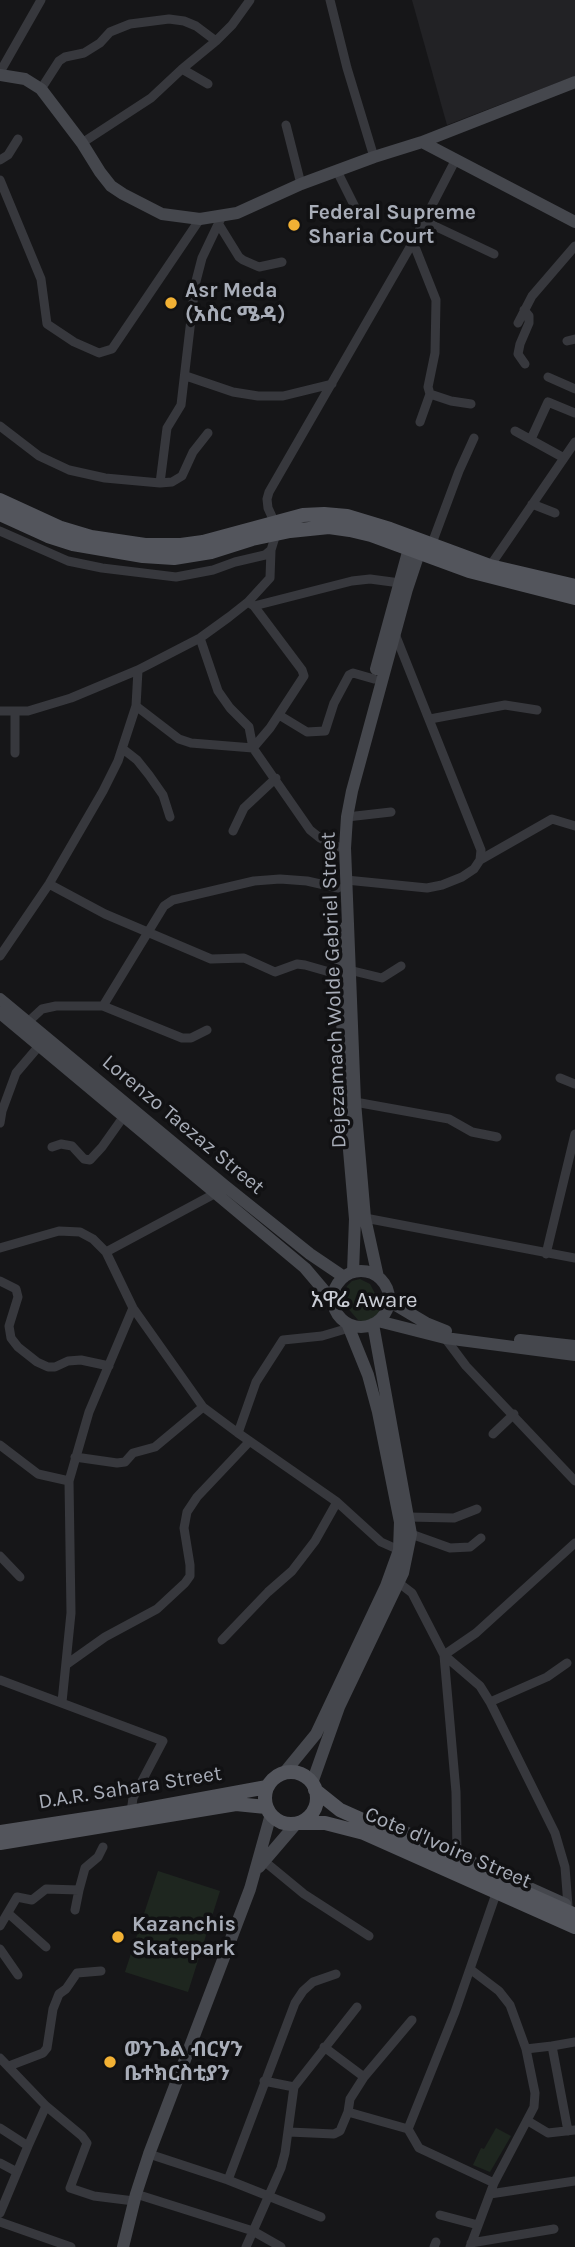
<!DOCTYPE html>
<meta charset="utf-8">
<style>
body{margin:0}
canvas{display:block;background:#161618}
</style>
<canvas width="575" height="2247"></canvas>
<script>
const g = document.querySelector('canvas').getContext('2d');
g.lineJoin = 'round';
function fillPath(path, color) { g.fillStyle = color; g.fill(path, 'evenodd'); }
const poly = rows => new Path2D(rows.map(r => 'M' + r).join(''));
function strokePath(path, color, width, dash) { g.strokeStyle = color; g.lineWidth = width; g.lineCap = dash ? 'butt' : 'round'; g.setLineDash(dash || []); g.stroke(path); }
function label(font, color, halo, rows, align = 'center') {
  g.font = font + ' Karla,"Noto Sans Ethiopic",sans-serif'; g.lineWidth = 7; g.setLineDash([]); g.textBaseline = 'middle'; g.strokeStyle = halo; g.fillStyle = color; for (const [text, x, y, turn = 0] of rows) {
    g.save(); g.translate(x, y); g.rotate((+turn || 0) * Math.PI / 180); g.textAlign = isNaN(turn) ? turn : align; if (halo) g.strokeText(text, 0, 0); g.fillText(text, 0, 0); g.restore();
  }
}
fillPath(poly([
 [412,0,575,0,575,76,447,125]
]), '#222225');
fillPath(poly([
 [360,1279,370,1284,381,1305,380,1314,375,1320,368,1323,358,1320,346,1306,344,1295,347,1286,352,1281],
 [158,1871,220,1891,188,1992,125,1972],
 [496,2128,511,2136,490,2172,473,2165,481,2148,484,2149]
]), '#1e261f');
strokePath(poly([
 [330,0,347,68,374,157],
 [182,69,208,84],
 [0,72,41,0],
 [41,89,59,61,65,57,84,53,100,43,110,32,130,24,169,19,184,21,196,26,216,41],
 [286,125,301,184],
 [82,143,151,98,182,69,216,41,232,25,250,0],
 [0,160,8,155,18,139],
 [337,171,359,215],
 [0,180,41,279,47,324,74,342,99,353,112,349,200,219],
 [424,221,494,254],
 [218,223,239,257,243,260,259,267,282,262],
 [413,242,436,300,435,353,428,387,430,394,451,401,471,404],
 [524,310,529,316,529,323,520,344,518,354,525,364],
 [518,323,532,296,575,246],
 [567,341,575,339],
 [186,376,233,392,258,396,283,396,332,384],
 [548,377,575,389],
 [420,422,430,394],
 [0,426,39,456,69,470,105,478,160,483,172,482,182,476,193,452,208,433],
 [515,431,564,458],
 [531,439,548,402,575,413],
 [160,483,167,428,181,405,195,285,202,258,222,216],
 [532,504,555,513],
 [0,531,68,561,102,568,176,577,213,570,235,562,265,555,271,550],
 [431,546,459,471,474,438],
 [490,566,575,442],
 [254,606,352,581,370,579,400,583],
 [200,638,218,691,230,708,249,727,253,748,310,830,320,838,338,847],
 [136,706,179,739,191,743,253,748,270,728,304,676,302,670,254,606,248,602],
 [0,711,28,711,71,698,138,670,200,638,229,617,248,602,270,578,271,550,276,534,274,521,268,508,267,499,269,492,413,242,456,159],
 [15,712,15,753],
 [279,715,307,732,325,731,334,703,349,675,353,673,374,679],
 [430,719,505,705,537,710],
 [123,749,137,760,149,775,163,795,170,817],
 [347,817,391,812],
 [233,831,244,808,276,778],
 [480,860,552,819,575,826],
 [346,880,427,888,442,885,462,877,474,869,480,860,481,850,395,634],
 [49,884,105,914,211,959,244,958,275,972,297,964,305,965,340,975],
 [0,956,49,884,103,791,118,761,136,706,138,670],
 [349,970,382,978,401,966],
 [103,1006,182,1038,191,1038,207,1030],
 [28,1022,42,1009,56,1006,103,1006,164,906,173,900,254,881,280,879,307,881,338,888],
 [560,1078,575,1084],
 [355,1102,449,1119,472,1132,497,1137],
 [0,1123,2,1111,16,1073,39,1046],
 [52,1147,61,1144,72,1146,84,1159,90,1160,102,1147,124,1116],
 [365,1218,575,1258],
 [0,1248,59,1231,80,1232,93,1239,106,1252,133,1308,203,1407,238,1433,337,1502,381,1542,399,1550],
 [106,1252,216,1193],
 [546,1254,575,1134],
 [0,1281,16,1289,18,1297,9,1326,11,1338,18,1347,37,1362,48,1367,55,1367,68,1361,81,1360,109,1366],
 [445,1338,466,1366,575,1481],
 [238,1433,256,1382,283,1340,322,1336,349,1328],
 [493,1434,514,1414],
 [0,1445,38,1474,69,1481],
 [75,1457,117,1463,125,1462,133,1453,155,1447,203,1407],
 [408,1517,454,1518,477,1509],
 [411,1534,450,1548,470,1547,481,1538],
 [0,1556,20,1577],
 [399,1583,412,1593,444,1655,480,1686,490,1702,555,1833,565,1867,568,1906],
 [222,1640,268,1592,292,1571,315,1541,337,1502],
 [67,1664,105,1637,157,1609,185,1583,190,1576,190,1565,184,1528,187,1512,197,1497,249,1442],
 [0,1680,163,1741,133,1798,131,1812],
 [62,1702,71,1613,69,1481,89,1412,133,1308],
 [490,1702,547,1677,567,1663],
 [457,1854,456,1792,444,1655,476,1633,575,1543],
 [264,1861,304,1894,369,1936],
 [75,1910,79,1890],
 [9,1914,46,1947],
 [0,1926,17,1897,32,1900,46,1889,79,1890,85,1868,98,1857,103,1847],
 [0,1949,18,1975],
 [470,1969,499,1991,510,2005,526,2049],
 [552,2046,575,2042],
 [324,2047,364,2077],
 [0,2058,46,2106,82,2136,87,2143,70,2188,94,2196,134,2201],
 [9,2066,43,2053,47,2048,53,2009,59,1994,66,1989,77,1973,101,1971],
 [264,2081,294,2087,357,2007],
 [528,2121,548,2133,575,2130],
 [0,2128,28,2146,46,2106],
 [408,2129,348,2112,350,2099,364,2077,412,2020],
 [289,2132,334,2134,340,2131,348,2112],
 [149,2154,228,2180,321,2217],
 [0,2163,17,2172],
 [228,2180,295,2003,303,1991,313,1982,336,1974],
 [494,2183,534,2107,535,2093,526,2049,552,2046,568,2131],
 [136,2194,253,2231,281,2247],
 [490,2194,575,2181],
 [0,2213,28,2146],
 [440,2215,478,2225],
 [0,2222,71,2247],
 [471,2243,554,2229],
 [246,2247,281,2168,285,2153,294,2087],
 [434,2247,436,2242],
 [470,2247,494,2183,419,2148,408,2129,455,2012,497,1891]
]), '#37383d', 9);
strokePath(poly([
 [0,75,25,79,41,89,82,143,100,172,111,186,123,194,162,214,200,219,237,213,301,184,374,157,422,142,575,82],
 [422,142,575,222],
 [376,669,411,541],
 [339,928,345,1104,355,1219,353,1272],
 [0,999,224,1185,310,1254,344,1277],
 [0,1013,305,1268,333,1301],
 '333 1299a28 28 0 1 1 56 0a28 28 0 1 1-56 0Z',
 [378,1277,365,1218,355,1102,345,848,347,817,352,791,407,589,422,544],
 [389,1301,426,1323,446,1331],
 [378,1321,445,1338,575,1355],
 [520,1340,575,1346],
 [284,1773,316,1734,386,1586,399,1550,400,1522,378,1412,368,1375,347,1323],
 [312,1783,339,1707,403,1573,411,1534,373,1324],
 [374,1818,565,1904],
 [259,1867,295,1825],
 [123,2247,136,2194,149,2154,250,1889,271,1814]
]), '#45474d', 12);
strokePath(poly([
 [0,500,61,528,91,537,145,545,181,545,203,542,303,515,324,514,347,516,390,529,490,566,575,586],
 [0,514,48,536,73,544,143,556,174,558,211,552,252,539,290,531,329,527,350,530,371,535,469,571,575,598],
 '265 1798a26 26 0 1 1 52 0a26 26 0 1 1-52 0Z',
 [315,1790,340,1810,575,1915],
 [301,1823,325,1823,364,1833,575,1927],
 [0,1832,131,1812,267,1787],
 [0,1843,236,1804,266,1807]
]), '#53555c', 14);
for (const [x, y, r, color] of [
 [294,225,7,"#f2b134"],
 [171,303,7,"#f2b134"],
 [118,1937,7,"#f2b134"],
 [110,2062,7,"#f2b134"]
]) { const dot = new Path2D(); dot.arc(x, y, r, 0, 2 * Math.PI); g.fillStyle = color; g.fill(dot); strokePath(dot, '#111113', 2.5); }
label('bold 21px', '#a8adb8', '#111113', [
 ["Federal Supreme",308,213],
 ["Sharia Court",308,237],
 ["Asr Meda",185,291],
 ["(አስር ሜዳ)",185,315],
 ["Kazanchis",132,1925],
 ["Skatepark",132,1949],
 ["ወንጌል ብርሃን",124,2050],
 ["ቤተክርስቲያን",124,2074]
], 'left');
label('21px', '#a8adb8', '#111113', [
 ["Dejezamach Wolde Gebriel Street",334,990,-92],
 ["Lorenzo Taezaz Street",183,1125,40],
 ["D.A.R. Sahara Street",130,1788,-9],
 ["Cote d'Ivoire Street",448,1848,23]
]);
label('23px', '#c9ccd4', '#111113', [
 ["አዋሬ Aware",364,1300]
]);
</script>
